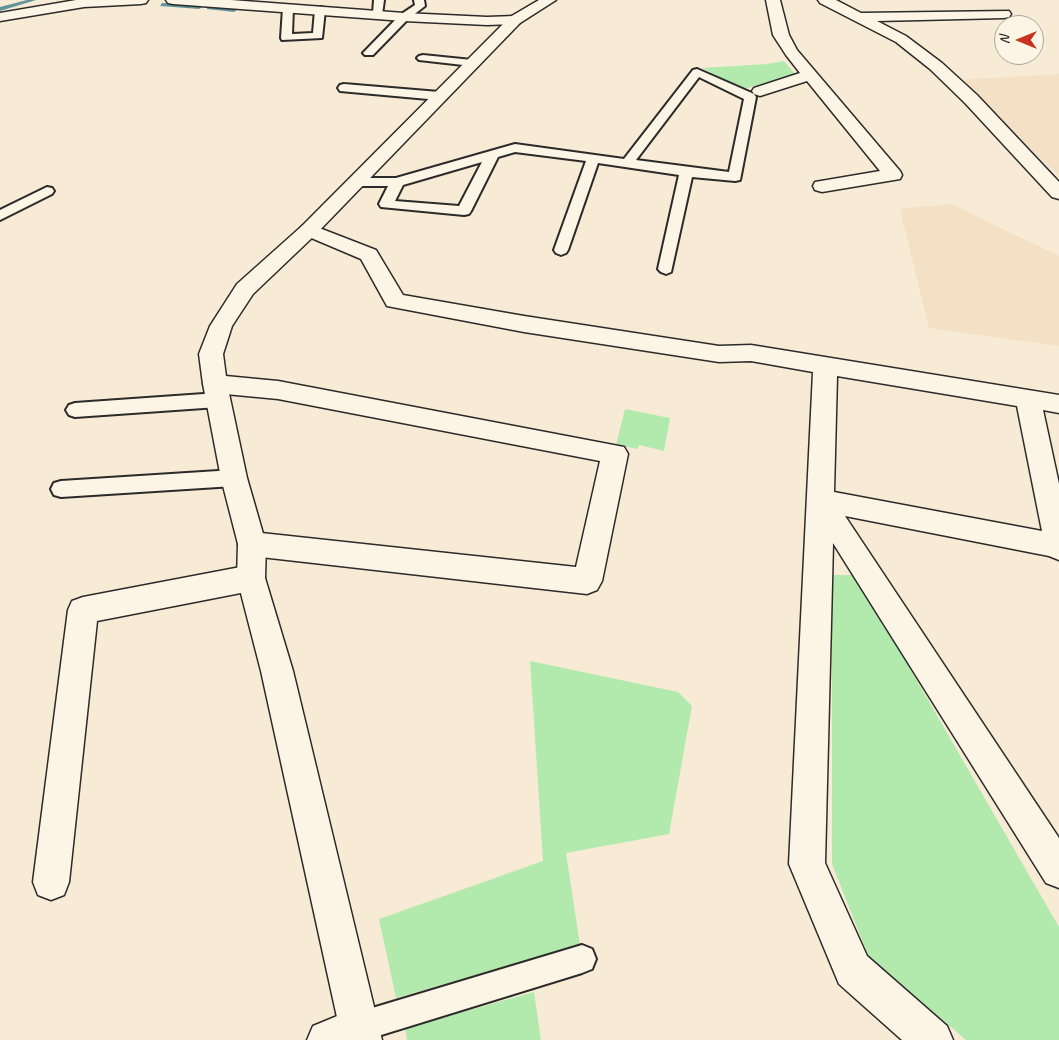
<!DOCTYPE html>
<style>
body{margin:0}
#map{position:relative;width:1059px;height:1040px;overflow:hidden;background:#f8ebd6;font-family:Caveat,sans-serif}
canvas{display:block}
.north{position:absolute;left:994px;top:15px;width:50px;height:50px;box-sizing:border-box;background:#fcf5e5;border:1px solid #a8a49b;border-radius:50%;rotate:270deg;font-size:14px;font-weight:700;line-height:20px;text-align:center;color:#2b2b2b}
.north::after{content:'';display:block;margin:auto;width:18px;height:22px;background:#c8321e;clip-path:polygon(50% 0,100% 100%,50% 72%,0 100%)}
</style>
<div id="map">
<canvas width="1059" height="1040"></canvas>
<div class="north">N</div>
</div>
<script>
const g = document.querySelector('canvas').getContext('2d');
g.lineJoin = 'round';
function fillPath(path, color) { g.fillStyle = color; g.fill(path, 'evenodd'); }
const poly = rows => new Path2D(rows.map(r => 'M' + r).join(''));
function strokePath(path, color, width, dash) { g.strokeStyle = color; g.lineWidth = width; g.lineCap = dash ? 'butt' : 'round'; g.setLineDash(dash || []); g.stroke(path); }
fillPath(poly([
 [1059,74,1059,175,1036,155,995,112,958,80],
 [951,204,1059,256,1059,346,929,328,900,209]
]), '#f4e0c4');
fillPath(poly([
 [784,61,795,74,744,89,702,68,767,64],
 [625,409,670,418,664,451,639,445,638,449,616,445],
 [832,575,856,575,1059,927,1059,1040,966,1040,868,955,832,864],
 [530,661,678,692,692,706,669,834,566,853,580,945,396,998,379,919,543,861],
 [534,992,541,1040,407,1040,405,1028]
]), '#b2eaae');
fillPath(poly([
 [27,0,36,0,0,11,0,7,27,0],
 [162,3,199,5,202,7,199,9,160,6,162,3],
 [209,6,234,8,237,10,234,12,207,9,207,7,209,6]
]), '#63939b');
const service = poly([
 [374,0,384,0,382,15,374,15,373,13,374,0],
 [414,0,424,0,425,6,408,19,373,55,365,55,363,53,365,51,400,15,415,5,414,0],
 [288,5,293,8,292,34,313,33,315,10,320,7,324,8,325,10,322,38,282,40,281,38,283,8,288,5],
 [423,55,472,60,478,63,472,66,419,60,417,58,419,56,423,55],
 [697,69,754,94,756,97,740,180,735,181,692,177,671,272,666,274,661,272,658,269,679,175,598,163,568,250,566,253,561,255,556,253,554,250,586,161,515,152,498,157,471,211,469,214,464,215,381,207,379,204,388,186,355,186,348,182,355,178,396,178,515,144,624,159,693,70,697,69],
 [699,77,744,99,729,172,636,160,699,77],
 [482,162,459,206,395,201,403,185,482,162],
 [344,84,439,92,445,96,439,100,340,91,338,88,340,85,344,84],
 [47,187,52,188,54,191,52,194,0,220,0,210,47,187],
 [218,393,224,395,227,400,224,405,218,407,75,417,69,415,66,410,69,405,75,403,218,393],
 [234,470,241,473,244,478,241,483,234,486,61,497,54,495,51,489,54,483,61,481,234,470],
 [582,945,592,949,596,959,592,969,582,973,365,1040,355,1040,349,1037,344,1027,349,1017,359,1012,582,945]
]);
const minor = poly([
 [76,0,148,0,146,3,141,4,84,7,0,21,0,13,76,0],
 [166,0,231,0,404,13,487,17,515,16,520,17,522,20,520,23,515,24,487,25,404,21,173,4,168,3,166,0],
 [766,0,780,0,789,35,797,50,900,171,902,175,900,179,822,192,815,190,813,186,815,182,880,171,807,81,760,96,754,94,752,91,754,88,800,73,786,55,773,35,766,0],
 [818,0,836,0,861,13,1009,11,1011,14,1009,17,1004,18,877,21,906,36,942,63,977,95,1059,182,1059,199,1052,197,965,103,930,69,896,42,820,3,818,0],
 [309,224,376,250,403,295,524,316,719,346,751,345,1059,395,1059,413,1043,410,1059,484,1059,560,1049,556,845,516,1059,838,1059,888,1046,883,833,543,825,863,867,956,947,1026,953,1040,902,1040,839,984,789,864,813,372,751,361,719,362,524,332,387,306,361,259,302,234,299,230,302,226,309,224],
 [837,376,1017,406,1042,531,834,492,837,376],
 [215,375,278,381,624,447,628,454,602,581,597,590,587,594,252,556,242,552,238,544,242,536,252,532,576,567,600,461,278,399,215,393,207,390,203,384,207,378,215,375],
 [251,565,261,569,265,578,261,587,251,591,97,621,69,882,64,895,51,900,38,895,33,882,68,610,72,601,83,597,251,565],
 [359,1007,373,1013,379,1027,374,1040,307,1040,313,1026,359,1007]
]);
const tertiary = poly([
 [539,0,556,0,520,23,316,234,253,294,232,326,223,354,227,384,247,478,266,544,265,578,293,671,382,1040,342,1040,261,671,237,578,238,544,221,478,203,384,199,354,210,326,237,284,302,226,510,17,539,0]
]);
strokePath(service, '#2b2b2b', 4);
strokePath(minor, '#2b2b2b', 3);
strokePath(tertiary, '#2b2b2b', 3);
fillPath(service, '#fcf5e5');
fillPath(minor, '#fcf5e5');
fillPath(tertiary, '#fcf5e5');
</script>
